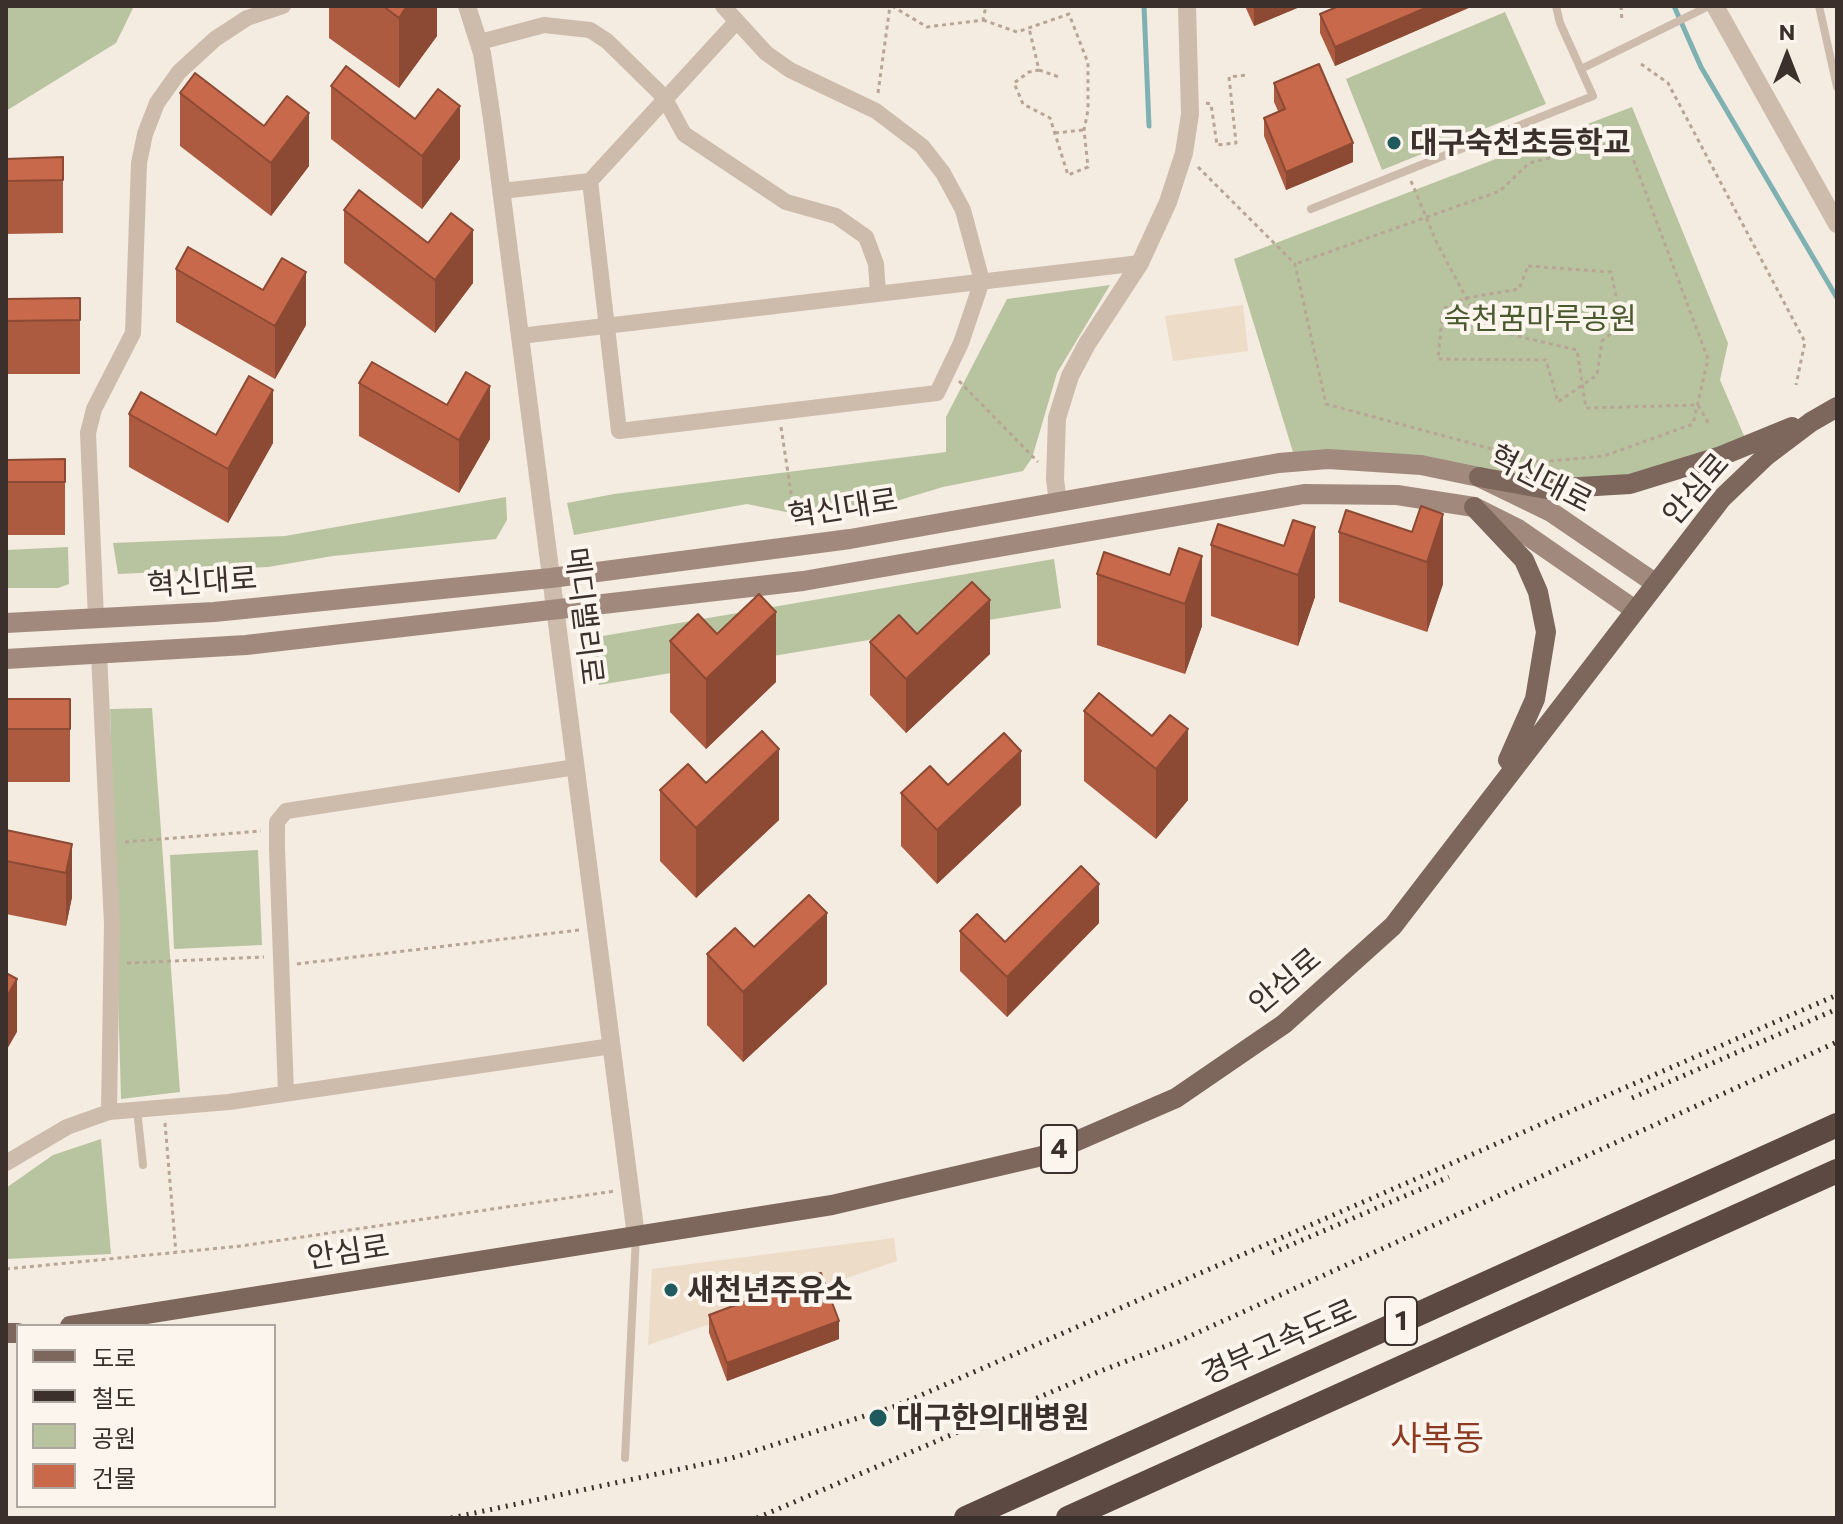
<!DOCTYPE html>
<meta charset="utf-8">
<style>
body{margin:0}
#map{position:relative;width:1843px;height:1524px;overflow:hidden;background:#f4ebe1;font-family:Commissioner,"Noto Sans KR",sans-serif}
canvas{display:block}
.frame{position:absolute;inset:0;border:8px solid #3b302b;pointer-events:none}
.legend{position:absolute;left:16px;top:1324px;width:260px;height:184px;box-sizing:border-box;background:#fbf5ee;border:2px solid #aea6a0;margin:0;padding:10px 14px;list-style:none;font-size:24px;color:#3b302b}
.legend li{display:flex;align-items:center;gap:16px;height:40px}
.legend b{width:40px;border:2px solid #aea6a0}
.north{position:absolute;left:1747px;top:16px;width:80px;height:80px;-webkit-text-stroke:6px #fbf5ee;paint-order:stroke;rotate:0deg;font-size:22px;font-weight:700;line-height:32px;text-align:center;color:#3b302b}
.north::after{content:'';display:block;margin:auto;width:28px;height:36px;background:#3b302b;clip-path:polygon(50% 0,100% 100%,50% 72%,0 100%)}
</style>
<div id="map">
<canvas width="1843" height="1524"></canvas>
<div class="frame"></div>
<ul class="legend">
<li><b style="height:10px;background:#7d675c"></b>도로</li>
<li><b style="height:10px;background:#3b302b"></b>철도</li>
<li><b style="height:22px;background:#b8c4a0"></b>공원</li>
<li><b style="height:22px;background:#c8694b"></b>건물</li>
</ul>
<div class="north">N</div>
</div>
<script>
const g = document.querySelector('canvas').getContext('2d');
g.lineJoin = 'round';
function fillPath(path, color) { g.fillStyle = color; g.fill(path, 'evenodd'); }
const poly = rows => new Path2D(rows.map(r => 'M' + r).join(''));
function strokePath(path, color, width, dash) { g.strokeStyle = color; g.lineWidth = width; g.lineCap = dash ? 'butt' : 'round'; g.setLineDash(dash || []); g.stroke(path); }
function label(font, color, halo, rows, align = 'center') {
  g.font = font + ' Commissioner,"Noto Sans KR",sans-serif'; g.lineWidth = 8; g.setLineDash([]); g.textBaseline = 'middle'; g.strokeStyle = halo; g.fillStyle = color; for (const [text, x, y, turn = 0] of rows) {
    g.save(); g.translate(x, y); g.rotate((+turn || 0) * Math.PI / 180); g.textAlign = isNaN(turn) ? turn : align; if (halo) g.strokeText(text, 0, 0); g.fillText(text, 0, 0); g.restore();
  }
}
fillPath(poly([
 [6,6,134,6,116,43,6,111],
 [1505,12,1546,104,1382,170,1346,79],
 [1632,107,1728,343,1720,380,1748,445,1602,488,1296,462,1234,259],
 [1110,285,1057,373,1032,458,1023,471,943,487,893,502,791,513,747,504,574,535,567,503,614,494,946,452,946,417,1007,299],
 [506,497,507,520,496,539,333,556,268,567,118,574,113,543,285,536],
 [68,547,69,584,58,588,6,588,6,550],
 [1054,559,1061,608,599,685,591,638],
 [152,708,180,1092,121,1099,110,709],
 [258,850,262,945,174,949,170,855],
 [101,1139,111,1254,6,1259,6,1188,53,1155]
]), '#b8c4a0');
fillPath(poly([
 [1243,305,1248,351,1173,361,1165,316],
 [894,1238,897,1261,648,1345,652,1269]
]), '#ecdcc8');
strokePath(poly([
 [1144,6,1149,126],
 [1674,6,1701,67,1837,298]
]), '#7fb0b2', 5);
strokePath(poly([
 [892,6,927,27,983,20,986,6],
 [1621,6,1622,22],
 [983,20,1017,32,1069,14,1088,63,1088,110,1084,130,1088,167,1068,175,1050,118,1023,104,1014,83,1029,72,1039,70,1029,28],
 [1641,64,1668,83,1805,342,1796,385],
 [1039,70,1059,77],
 [878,93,890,6],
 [1206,103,1211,104,1217,145,1236,143,1229,77,1247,75],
 [1055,133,1083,130],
 [1198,167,1295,264,1326,404,1540,462,1604,456,1693,424,1708,359,1626,140,1529,163,1500,191,1295,264],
 [1411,181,1436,241,1482,328,1577,350,1586,408,1698,405,1710,426],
 [1528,266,1611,272,1622,325,1602,341,1597,375,1558,402,1546,360,1438,359,1443,309,1466,298,1519,289,1528,266],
 [959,381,1038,462],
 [781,427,796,526],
 [125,842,261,831],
 [127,963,264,957],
 [297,964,579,930],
 [165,1123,176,1253],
 [6,1269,241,1246,615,1191]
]), '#b9a596', 3, [4, 4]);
strokePath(poly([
 [1819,6,1837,87],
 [1311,209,1593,96,1560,23,1556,6],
 [137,1110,143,1165],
 [625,1458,636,1236]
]), '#cdbbac', 8);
strokePath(poly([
 [480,42,544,25,590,30,607,41,664,97,684,134,786,202,836,216,866,237,876,264,878,293],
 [590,181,619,431,937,393,961,343,982,281,963,210,943,173,922,146,876,111,790,70,766,53,723,6],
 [502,191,590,181,737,21],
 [520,336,1140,263],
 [96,619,88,433,94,409,133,333,139,163,145,134,157,103,179,72,215,39,247,18,283,6],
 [99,654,112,924,109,1112],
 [286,1093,277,849,277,822,286,811,576,767],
 [6,1163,67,1127,109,1112,229,1102,612,1046]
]), '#cdbbac', 16);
strokePath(poly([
 [467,6,482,53,492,119,636,1236],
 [1715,6,1837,224],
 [1058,503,1055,479,1057,418,1070,376,1087,344,1140,263,1168,202,1184,153,1190,114,1187,6]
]), '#cdbbac', 18);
strokePath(poly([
 [6,623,214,612,551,578,850,539,1279,463,1328,459,1421,465,1479,477,1551,512,1655,583],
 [6,659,246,645,803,581,1304,494,1397,495,1474,507,1518,529,1635,610]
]), '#a18a7d', 20);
strokePath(poly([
 [1479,477,1546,489,1630,484,1721,456,1792,427],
 [1474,507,1524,560,1538,592,1546,632,1535,699,1508,760],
 [70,1326,832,1205,1042,1156,1176,1098,1284,1024,1393,926,1722,498,1766,456,1811,422,1837,407],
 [6,1333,18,1333]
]), '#7d675c', 20);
strokePath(poly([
 [966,1518,1837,1125],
 [1068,1518,1837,1171]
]), '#5c4a42', 24);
strokePath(poly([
 [1632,1098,1837,1009],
 [1272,1253,1449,1177],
 [451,1518,732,1458,896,1406,1837,995],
 [757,1518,1098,1372,1179,1341,1837,1042]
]), '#3b302b', 5, [2, 6]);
strokePath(poly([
 [1581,69,1709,6]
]), '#cdbbac', 8);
fillPath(poly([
 [329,6,437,6,437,36,399,88,329,38],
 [1245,6,1302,6,1254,26],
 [1339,6,1473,6,1335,66,1320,33,1320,14],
 [1274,83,1353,162,1286,190,1264,136,1264,118,1278,111,1274,102],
 [331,86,460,159,422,209,331,139],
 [180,93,309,166,271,216,180,146],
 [63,157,63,233,6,234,6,159],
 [344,210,473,283,435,333,344,263],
 [176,269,306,325,275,379,176,322],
 [80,298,80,374,6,374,6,299],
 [359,383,490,439,459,493,359,436],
 [129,414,216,435,273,443,228,523,129,467],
 [65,459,65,535,6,535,6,460],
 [1339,532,1412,532,1443,584,1427,632,1339,602],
 [1211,545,1284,546,1315,597,1298,646,1211,616],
 [1097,574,1170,575,1202,626,1185,674,1097,645],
 [917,634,990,654,906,733,870,695,870,642],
 [670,641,776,682,706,749,670,712],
 [1099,693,1188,800,1156,839,1084,781,1084,711],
 [6,699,70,699,70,782,6,782],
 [706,783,779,820,696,898,660,861,660,790],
 [948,785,1021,805,937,884,901,846,901,793],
 [6,830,72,844,72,897,66,926,6,914],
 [1099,923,1007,1017,960,971,960,931,1005,942],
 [754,947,827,984,743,1062,707,1025,707,954],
 [709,1315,839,1339,727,1381,709,1333]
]), '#ac5a40');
fillPath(poly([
 [407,6,437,6,437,36,399,88,399,18],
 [1257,6,1302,6,1254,26,1254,8],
 [1430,6,1473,6,1335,66,1335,47],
 [460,106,460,159,422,209,422,156],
 [309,113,309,166,271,216,271,163],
 [1353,143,1353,162,1286,190,1286,172],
 [473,230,473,283,435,333,435,280],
 [306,272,306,325,275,379,275,326],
 [490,386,490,439,459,493,459,440],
 [273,390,273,443,228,523,228,469],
 [1443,514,1443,584,1427,632,1427,562],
 [1315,527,1315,597,1298,646,1298,575],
 [1202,556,1202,626,1185,674,1185,604],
 [990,600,990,654,906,733,906,679],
 [776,612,776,682,706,749,706,679],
 [1188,729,1188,800,1156,839,1156,769],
 [779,749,779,820,696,898,696,828],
 [1021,751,1021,805,937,884,937,830],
 [72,844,72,897,66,926,66,873],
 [1099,884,1099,923,1007,1017,1007,977],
 [827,913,827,984,743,1062,743,992],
 [17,979,17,1032,6,1051,6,998],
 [839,1321,839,1339,727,1381,727,1363]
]), '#8c4a34');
const building = poly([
 [383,6,407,6,399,18,383,6],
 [1339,6,1430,6,1335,47,1320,14,1339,6],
 [1319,64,1353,143,1286,172,1264,118,1285,109,1274,83,1319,64],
 [346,66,415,119,438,89,460,106,422,156,331,86,346,66],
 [195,73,264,126,287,96,309,113,271,163,180,93,195,73],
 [63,157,63,180,6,181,6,159,63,157],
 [359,190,428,243,451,213,473,230,435,280,344,210,359,190],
 [188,247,263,290,282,258,306,272,275,326,176,269,188,247],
 [80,298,80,320,6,321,6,299,80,298],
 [372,362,447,405,466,372,490,386,459,440,359,383,372,362],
 [249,376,273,390,228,469,129,414,141,392,216,435,249,376],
 [65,459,65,482,6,482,6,460,65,459],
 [1421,506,1443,514,1427,562,1339,532,1346,510,1412,532,1421,506],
 [1293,520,1315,527,1298,575,1211,545,1218,524,1284,546,1293,520],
 [1179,548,1202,556,1185,604,1097,574,1104,552,1170,575,1179,548],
 [972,582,990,600,906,679,870,642,899,615,917,634,972,582],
 [759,594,776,612,706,679,670,641,698,614,717,634,759,594],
 [1099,693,1152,736,1170,715,1188,729,1156,769,1084,711,1099,693],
 [6,699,70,699,70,729,6,729,6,699],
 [762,731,779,749,696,828,660,790,688,764,706,783,762,731],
 [1004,733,1021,751,937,830,901,793,930,766,948,785,1004,733],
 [6,830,72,844,66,873,6,861,6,830],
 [1081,866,1099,884,1007,977,960,931,977,914,1005,942,1081,866],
 [809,895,827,913,743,992,707,954,735,928,754,947,809,895],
 [6,973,17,979,6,998,6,973],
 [821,1273,839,1321,727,1363,709,1315,821,1273]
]);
fillPath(building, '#c8694b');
strokePath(building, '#8c4a34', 2);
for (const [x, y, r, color] of [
 [1394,143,8,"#1f5a5e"],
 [671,1290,8,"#1f5a5e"],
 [878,1418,10,"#1f5a5e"]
]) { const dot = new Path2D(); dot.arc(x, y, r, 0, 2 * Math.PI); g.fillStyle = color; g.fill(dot); strokePath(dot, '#fbf5ee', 3); }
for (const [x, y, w] of [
 [1059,1149,36],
 [1401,1321,32]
]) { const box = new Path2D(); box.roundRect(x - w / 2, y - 24, w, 48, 6); g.fillStyle = '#fbf5ee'; g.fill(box); strokePath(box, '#3b302b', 2); }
label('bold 28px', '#3b302b', null, [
 ["4",1059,1149],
 ["1",1401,1321]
]);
label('bold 30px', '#3b302b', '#fbf5ee', [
 ["대구숙천초등학교",1410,143],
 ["새천년주유소",687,1290],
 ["대구한의대병원",896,1418]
], 'left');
label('30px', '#4a5a2e', '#fbf5ee', [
 ["숙천꿈마루공원",1540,319]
]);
label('30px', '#3b302b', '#fbf5ee', [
 ["혁신대로",1541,479,27],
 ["안심로",1696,489,-49],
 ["혁신대로",843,508,-9],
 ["혁신대로",202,582,-4],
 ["메디밸리로",584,616,83],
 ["안심로",1285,981,-40],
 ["안심로",348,1252,-9],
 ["경부고속도로",1279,1342,-24]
]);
label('34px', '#8c3b22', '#fbf5ee', [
 ["사복동",1437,1439]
]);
</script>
